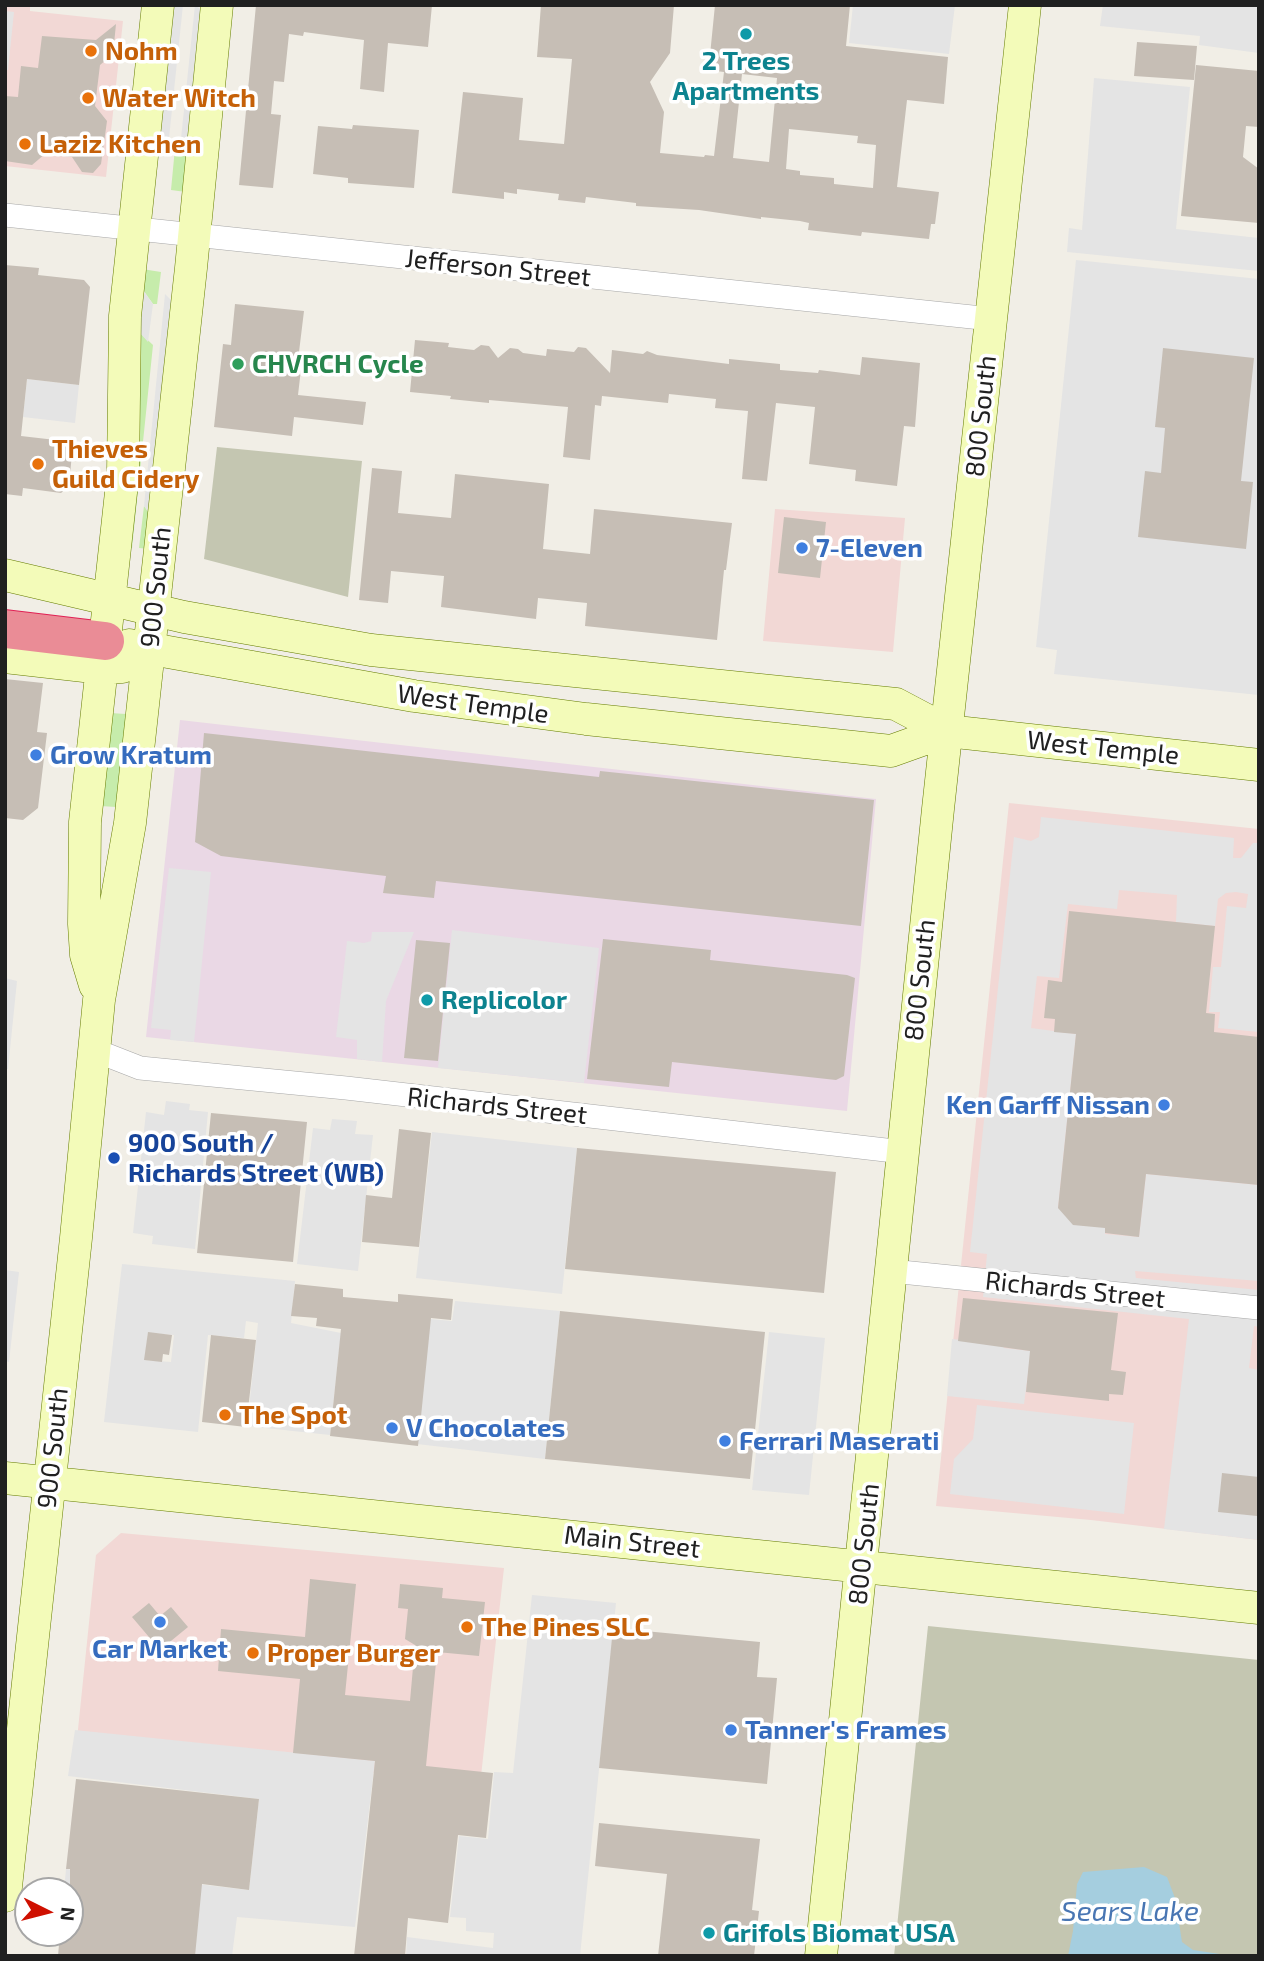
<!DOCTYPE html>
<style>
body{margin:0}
#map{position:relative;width:1264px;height:1961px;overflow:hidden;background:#f1eee6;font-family:"Exo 2",sans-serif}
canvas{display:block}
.frame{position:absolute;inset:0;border:7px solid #202020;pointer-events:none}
.north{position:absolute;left:14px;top:1877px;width:70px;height:70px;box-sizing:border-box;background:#fff;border:2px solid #a6a6a6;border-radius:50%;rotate:96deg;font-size:19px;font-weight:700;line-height:28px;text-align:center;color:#202020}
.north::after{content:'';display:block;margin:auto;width:24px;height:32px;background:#cf1000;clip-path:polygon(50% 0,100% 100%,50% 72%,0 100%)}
</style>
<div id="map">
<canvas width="1264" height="1961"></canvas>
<div class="frame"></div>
<div class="north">N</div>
</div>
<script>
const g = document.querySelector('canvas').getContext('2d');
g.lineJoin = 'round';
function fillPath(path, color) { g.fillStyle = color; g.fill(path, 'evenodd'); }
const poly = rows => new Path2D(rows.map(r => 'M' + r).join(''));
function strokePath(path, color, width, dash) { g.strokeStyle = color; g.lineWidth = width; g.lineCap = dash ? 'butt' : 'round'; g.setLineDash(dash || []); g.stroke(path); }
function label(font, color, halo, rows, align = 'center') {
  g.font = font + ' "Exo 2",sans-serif'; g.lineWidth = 7; g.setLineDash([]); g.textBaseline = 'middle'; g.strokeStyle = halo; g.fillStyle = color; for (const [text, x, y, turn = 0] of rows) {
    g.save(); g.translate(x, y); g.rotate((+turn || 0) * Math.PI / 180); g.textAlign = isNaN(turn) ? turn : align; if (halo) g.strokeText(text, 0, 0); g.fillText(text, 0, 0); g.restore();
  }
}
fillPath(poly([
 [5,5,30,5,30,11,123,21,106,177,5,166],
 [775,509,905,518,893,652,763,641],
 [1009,803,1259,829,1259,1540,1091,1520,936,1506],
 [121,1533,504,1568,480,1785,77,1739,96,1555]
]), '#f2d8d5');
fillPath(poly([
 [180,720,876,799,847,1111,146,1037]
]), '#ead8e5');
fillPath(poly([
 [217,447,362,461,348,597,204,559],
 [928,1626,1259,1660,1259,1956,894,1956]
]), '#c4c6b1');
fillPath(poly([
 [175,148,180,148,195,168,193,193,171,190],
 [142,269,161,272,157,304,153,304,138,283],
 [136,329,153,345,132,548,123,547],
 [144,506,160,528,150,549,139,548],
 [110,713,126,714,116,807,100,806]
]), '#c6ecab');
fillPath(poly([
 [166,5,183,5,167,157,151,139],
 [195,5,211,18,195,168,180,148],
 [853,5,955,5,949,54,849,43],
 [1103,5,1259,5,1259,53,1199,45,1200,36,1100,26],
 [5,11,14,12,8,70,5,70],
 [1094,78,1190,87,1176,229,1259,238,1259,271,1067,252,1069,228,1082,230],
 [1076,260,1259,279,1259,695,1054,674,1057,650,1036,647],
 [138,283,153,304,148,342,132,324],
 [165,294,182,311,160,528,144,506],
 [27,379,79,385,75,423,23,417],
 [1041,817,1234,838,1233,858,1241,858,1253,843,1259,843,1259,1032,1218,1028,1220,1012,1209,1012,1213,967,1221,967,1227,906,1246,908,1248,894,1236,892,1226,893,1218,899,1215,926,1176,922,1177,895,1119,890,1117,909,1068,904,1059,978,1037,976,1031,1028,1076,1034,1058,1208,1105,1228,1105,1234,1139,1237,1146,1174,1259,1185,1259,1281,1135,1271,1136,1278,1259,1290,1259,1327,1254,1326,1249,1368,1259,1370,1259,1540,1164,1529,1189,1319,983,1297,987,1254,970,1252,1014,837,1031,841,1039,837],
 [169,868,211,872,194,1042,170,1040,171,1030,151,1028],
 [452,930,599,948,584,1083,438,1068],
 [372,932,414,932,386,1001,382,1062,357,1059,357,1040,336,1037,347,941,364,943,371,941],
 [5,978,17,981,8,1069,5,1069],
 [166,1101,190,1104,189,1110,208,1112,195,1249,152,1244,153,1236,133,1233,146,1112,164,1115],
 [332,1119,357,1121,355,1134,373,1135,358,1271,297,1264,313,1128,330,1130],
 [432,1132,577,1148,562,1294,416,1278],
 [122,1264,295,1281,291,1323,341,1333,330,1435,247,1426,258,1323,246,1321,244,1338,208,1335,198,1432,104,1422],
 [148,1333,174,1335,171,1362,145,1360],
 [5,1270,19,1272,9,1362,5,1361],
 [455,1301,560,1311,545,1459,417,1444,430,1319,452,1321],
 [769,1332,825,1338,809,1495,752,1490],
 [952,1339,1002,1344,1004,1348,1031,1351,1024,1404,947,1396],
 [977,1405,1134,1423,1124,1514,950,1494,954,1459,973,1439],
 [532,1595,616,1603,580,1956,406,1956,407,1937,493,1948,494,1933,466,1931,466,1918,450,1917,459,1836,488,1839,494,1772,513,1773],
 [75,1730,375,1761,355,1927,237,1917,232,1956,195,1956,70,1891,64,1891,66,1869,249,1890,259,1799,68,1776]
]), '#e4e4e4');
fillPath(poly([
 [1144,1867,1167,1877,1175,1898,1182,1942,1193,1950,1233,1956,1068,1956,1073,1931,1077,1884,1083,1872]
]), '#a5cedf');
fillPath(poly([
 [256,5,432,5,428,47,388,43,384,92,360,89,364,40,304,32,303,36,289,34,284,82,274,81,271,114,281,115,273,188,239,185],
 [541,5,674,5,670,53,650,82,664,112,660,153,704,157,705,155,714,156,724,72,716,71,717,66,709,65,715,5,850,5,846,46,948,57,944,104,907,100,897,187,939,192,935,224,931,224,929,239,862,232,861,236,808,230,809,223,800,221,761,217,761,219,699,210,636,206,636,203,586,197,585,203,558,200,559,194,517,189,517,194,504,192,504,199,452,193,463,92,523,98,519,140,564,144,572,59,537,57],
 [742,74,777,78,769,162,733,158],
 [789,129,858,136,857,143,876,145,873,188,834,184,834,178,800,175,800,171,786,169],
 [116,24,113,54,100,65,95,106,107,121,101,164,93,173,82,172,72,157,45,154,32,165,5,161,5,96,18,97,21,66,38,68,42,36,96,40],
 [1137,42,1197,46,1194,80,1134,76],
 [1196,65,1259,71,1259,127,1246,126,1243,157,1259,169,1259,223,1181,216],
 [353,125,419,130,414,188,348,183,348,178,313,174,318,126,352,129],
 [5,265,39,268,38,275,84,280,90,287,79,385,27,379,21,436,73,442,69,486,61,493,23,488,22,496,5,494],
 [235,304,304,311,299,352,303,352,298,395,366,402,363,425,294,417,292,436,214,427,223,344,231,345],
 [415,340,449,343,448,347,474,350,481,345,489,346,498,358,510,348,518,349,523,353,546,356,547,349,574,352,578,347,586,348,610,373,612,350,643,354,647,351,657,355,729,364,729,359,780,364,780,370,818,373,819,370,860,375,862,357,920,363,915,427,904,426,897,486,855,481,856,470,809,464,815,407,776,403,767,481,742,479,748,411,715,408,716,399,669,394,668,403,602,396,601,406,595,405,590,460,563,457,568,407,489,400,489,403,450,399,451,396,410,392],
 [1163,348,1254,358,1241,481,1253,482,1246,549,1138,537,1145,471,1161,473,1165,428,1155,427],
 [372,468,402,471,398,513,451,518,455,474,549,484,543,549,590,554,594,509,732,523,726,570,724,570,717,640,585,626,587,603,538,598,536,619,441,607,444,576,391,571,388,603,359,600],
 [784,517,826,522,820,578,778,573],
 [5,679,43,683,37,732,47,733,38,808,23,820,5,818],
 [204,733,599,777,600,771,874,800,861,926,436,881,434,898,383,893,386,876,221,856,195,842],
 [1069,911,1215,926,1206,1013,1215,1014,1214,1032,1259,1037,1259,1185,1146,1174,1139,1237,1105,1233,1105,1228,1073,1225,1058,1208,1076,1034,1054,1032,1055,1019,1044,1018,1048,980,1062,982],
 [603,939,711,950,710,960,847,975,855,978,844,1076,836,1080,672,1062,669,1087,587,1079],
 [416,940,450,943,438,1061,404,1058],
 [211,1113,307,1122,293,1262,197,1253],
 [399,1129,431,1133,419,1247,362,1242,366,1195,392,1198],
 [577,1148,836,1172,824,1293,565,1269],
 [295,1284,343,1289,343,1297,398,1302,398,1294,453,1299,451,1320,431,1318,418,1446,330,1436,341,1329,316,1326,317,1318,291,1316],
 [963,1298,1118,1313,1111,1370,1126,1372,1123,1395,1109,1394,1109,1401,1026,1392,1030,1351,958,1341],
 [560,1311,765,1332,750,1479,545,1459],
 [148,1332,172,1335,169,1355,163,1354,162,1362,144,1360],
 [211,1335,256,1340,246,1427,202,1422],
 [1222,1473,1259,1477,1257,1516,1218,1512],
 [310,1579,356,1584,345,1695,410,1701,415,1645,405,1639,408,1609,398,1608,400,1584,443,1588,442,1598,485,1602,479,1656,437,1652,426,1766,493,1773,486,1838,458,1835,448,1923,408,1918,405,1956,354,1956,375,1761,293,1753,300,1679,218,1671,221,1629,305,1637],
 [149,1603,160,1616,171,1607,188,1627,160,1650,132,1617],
 [613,1628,760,1642,757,1677,777,1678,767,1784,599,1768],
 [76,1779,259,1799,249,1890,202,1884,195,1956,58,1956,60,1933,70,1933,70,1869,66,1869],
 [599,1823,760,1839,752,1910,759,1911,754,1956,658,1956,667,1874,595,1866]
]), '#c6beb5');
const street = poly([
 [5,215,991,319],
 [94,1050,140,1068,346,1088,903,1152],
 [891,1271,1259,1308]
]);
const secondary = poly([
 [5,575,184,617,371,650,896,704,947,731,1259,765],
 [129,645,414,696,586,719,891,751,947,731],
 [5,657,102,668,122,667],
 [95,985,86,955,84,924,85,822,123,474,125,316,158,5],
 [5,1478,1259,1608],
 [5,1896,76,1238,99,1000,130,823,191,268,217,5],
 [821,1956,938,809,1025,5]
]);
const highway = poly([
 [5,629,105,641]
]);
strokePath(street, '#a7a7a7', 24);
strokePath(secondary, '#657c02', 33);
strokePath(highway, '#e02154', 40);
strokePath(street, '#fff', 23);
strokePath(secondary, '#f3fbb9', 32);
strokePath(highway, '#ea8c96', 38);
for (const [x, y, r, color] of [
 [746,34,7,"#0f9aa8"],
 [91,51,7,"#e8710a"],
 [88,98,7,"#e8710a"],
 [25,144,7,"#e8710a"],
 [238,364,7,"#2e9e5b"],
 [38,464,7,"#e8710a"],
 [802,548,7,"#3f7fe0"],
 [36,755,7,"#3f7fe0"],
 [427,1000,7,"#0f9aa8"],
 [1164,1105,7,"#3f7fe0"],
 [114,1158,7,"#1a4fb4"],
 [225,1415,7,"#e8710a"],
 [392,1428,7,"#3f7fe0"],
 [725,1441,7,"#3f7fe0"],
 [160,1622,7,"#3f7fe0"],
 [467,1627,7,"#e8710a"],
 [253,1653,7,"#e8710a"],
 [731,1730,7,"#3f7fe0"],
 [709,1933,7,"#0f9aa8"]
]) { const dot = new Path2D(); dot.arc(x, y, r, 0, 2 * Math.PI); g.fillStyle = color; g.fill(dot); strokePath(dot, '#fff', 2.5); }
label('bold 26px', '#c56008', '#fff', [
 ["Nohm",105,51],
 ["Water Witch",102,98],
 ["Laziz Kitchen",39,144],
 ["Thieves",52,449],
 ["Guild Cidery",52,479],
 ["The Spot",239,1415],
 ["The Pines SLC",481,1627],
 ["Proper Burger",267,1653]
], 'left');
label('bold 26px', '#0d838f', '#fff', [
 ["2 Trees",746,61,"center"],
 ["Apartments",746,91,"center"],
 ["Replicolor",441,1000],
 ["Grifols Biomat USA",723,1933]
], 'left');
label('26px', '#202020', '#fff', [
 ["Jefferson Street",498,268,6],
 ["800 South",981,416,-84],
 ["900 South",156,587,-84],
 ["West Temple",473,704,8],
 ["West Temple",1103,748,6],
 ["800 South",920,980,-84],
 ["Richards Street",497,1106,6],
 ["Richards Street",1075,1290,6],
 ["900 South",53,1448,-84],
 ["Main Street",632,1542,6],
 ["800 South",864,1544,-84]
]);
label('bold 26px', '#27864d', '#fff', [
 ["CHVRCH Cycle",252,364]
], 'left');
label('bold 26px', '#366cbe', '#fff', [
 ["7-Eleven",816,548],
 ["Grow Kratum",50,755],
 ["Ken Garff Nissan",1150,1105,"right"],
 ["V Chocolates",406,1428],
 ["Ferrari Maserati",739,1441],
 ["Car Market",160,1649,"center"],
 ["Tanner's Frames",745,1730]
], 'left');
label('bold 26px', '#164399', '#fff', [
 ["900 South /",128,1143],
 ["Richards Street (WB)",128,1173]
], 'left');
label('italic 28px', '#4976b3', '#fff', [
 ["Sears Lake",1130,1912]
]);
</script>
